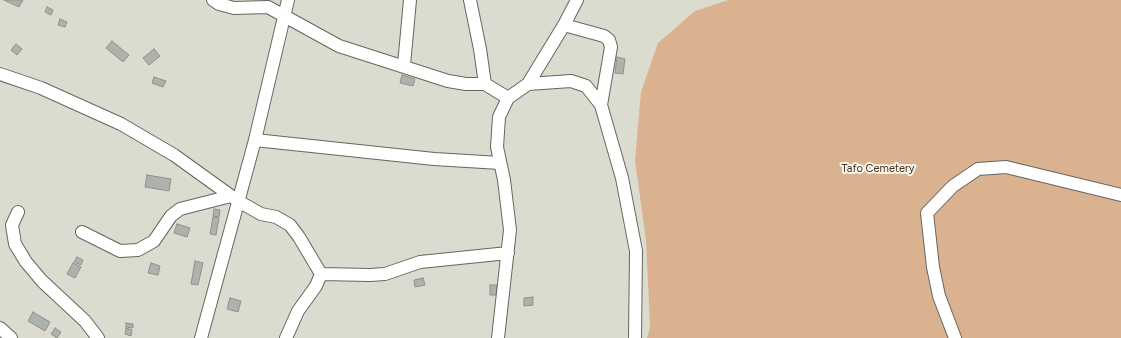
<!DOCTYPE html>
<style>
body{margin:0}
canvas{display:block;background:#e6e6e0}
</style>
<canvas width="1121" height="338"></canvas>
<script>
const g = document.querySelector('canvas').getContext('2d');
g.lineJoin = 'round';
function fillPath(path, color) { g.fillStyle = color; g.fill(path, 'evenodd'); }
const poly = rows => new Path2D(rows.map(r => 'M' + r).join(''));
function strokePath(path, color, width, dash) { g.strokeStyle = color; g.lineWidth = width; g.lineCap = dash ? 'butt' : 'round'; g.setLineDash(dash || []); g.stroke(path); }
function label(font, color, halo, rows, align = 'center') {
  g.font = font + ' Figtree,sans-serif'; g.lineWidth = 4; g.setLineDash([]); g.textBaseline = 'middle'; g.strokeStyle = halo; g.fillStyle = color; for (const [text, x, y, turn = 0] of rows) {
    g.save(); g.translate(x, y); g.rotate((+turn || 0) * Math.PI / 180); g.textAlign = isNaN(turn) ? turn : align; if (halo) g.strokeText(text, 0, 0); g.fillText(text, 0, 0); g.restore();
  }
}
fillPath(poly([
 [0,0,728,0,695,11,635,161,646,241,650,327,647,338,0,338]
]), '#dbdccf');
fillPath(poly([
 [728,0,1121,0,1121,338,647,338,650,327,646,241,635,161,641,92,658,43,695,11]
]), '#dbb28f');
const building = poly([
 [4,0,23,0,19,7,4,0],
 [47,7,53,10,51,15,45,12,47,7],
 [60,19,67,22,65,27,58,25,60,19],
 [112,41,129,55,123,62,106,48,112,41],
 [16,44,22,49,17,55,11,50,16,44],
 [154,49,160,56,149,65,143,58,154,49],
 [617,57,625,59,623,74,615,73,617,57],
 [402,75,415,79,413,86,400,83,402,75],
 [154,77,166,81,163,87,152,83,154,77],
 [147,175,171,179,169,191,145,187,147,175],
 [214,209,220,210,219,217,213,216,214,209],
 [213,217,219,218,216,235,210,234,213,217],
 [177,224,190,228,187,237,174,233,177,224],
 [77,257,83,260,81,265,74,262,77,257],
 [195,261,203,263,198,285,191,284,195,261],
 [73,263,81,267,75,278,67,274,73,263],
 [151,263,160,266,158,275,148,273,151,263],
 [423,278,425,285,415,287,414,280,423,278],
 [490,285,497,285,496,295,490,295,490,285],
 [533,297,533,305,524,306,524,298,533,297],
 [230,298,241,301,238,312,227,309,230,298],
 [33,312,50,322,45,331,28,321,33,312],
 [126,323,133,324,133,328,126,327,126,323],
 [55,328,61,332,57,338,51,334,55,328],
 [126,328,132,330,131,336,125,334,126,328]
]);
fillPath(building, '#aeb2ac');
strokePath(building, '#8f938e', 1);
const minor = poly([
 [213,0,219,4,234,8,268,7,339,46,448,81,466,84,485,84,508,98],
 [470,0,480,49,485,84],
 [564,25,604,36,609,40,611,47,601,105],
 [404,65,410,0],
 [0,74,41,88,121,124,174,155,238,201,261,214,276,217,290,225,299,237,321,274],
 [528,84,571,81,586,86,601,105,622,178,636,251,635,338],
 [255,140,434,159,500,163],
 [18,212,12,225,15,244,26,262,42,281,85,321,98,338],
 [82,232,120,251,138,250,154,241,171,216,180,209,231,196],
 [321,274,370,275,385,274,420,262,508,253],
 [0,328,11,338],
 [201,338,255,140,288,0],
 [286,338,298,311,316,286,321,274],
 [498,338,510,230,504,180,497,147,499,117,508,98,528,84,564,25,577,0],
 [955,338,939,296,933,267,927,213,953,186,978,169,1006,167,1121,195]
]);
strokePath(minor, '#656660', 14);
strokePath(minor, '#fff', 12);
label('11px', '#4c2e11', '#f3f4ed', [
 ["Tafo Cemetery",878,169]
]);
</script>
